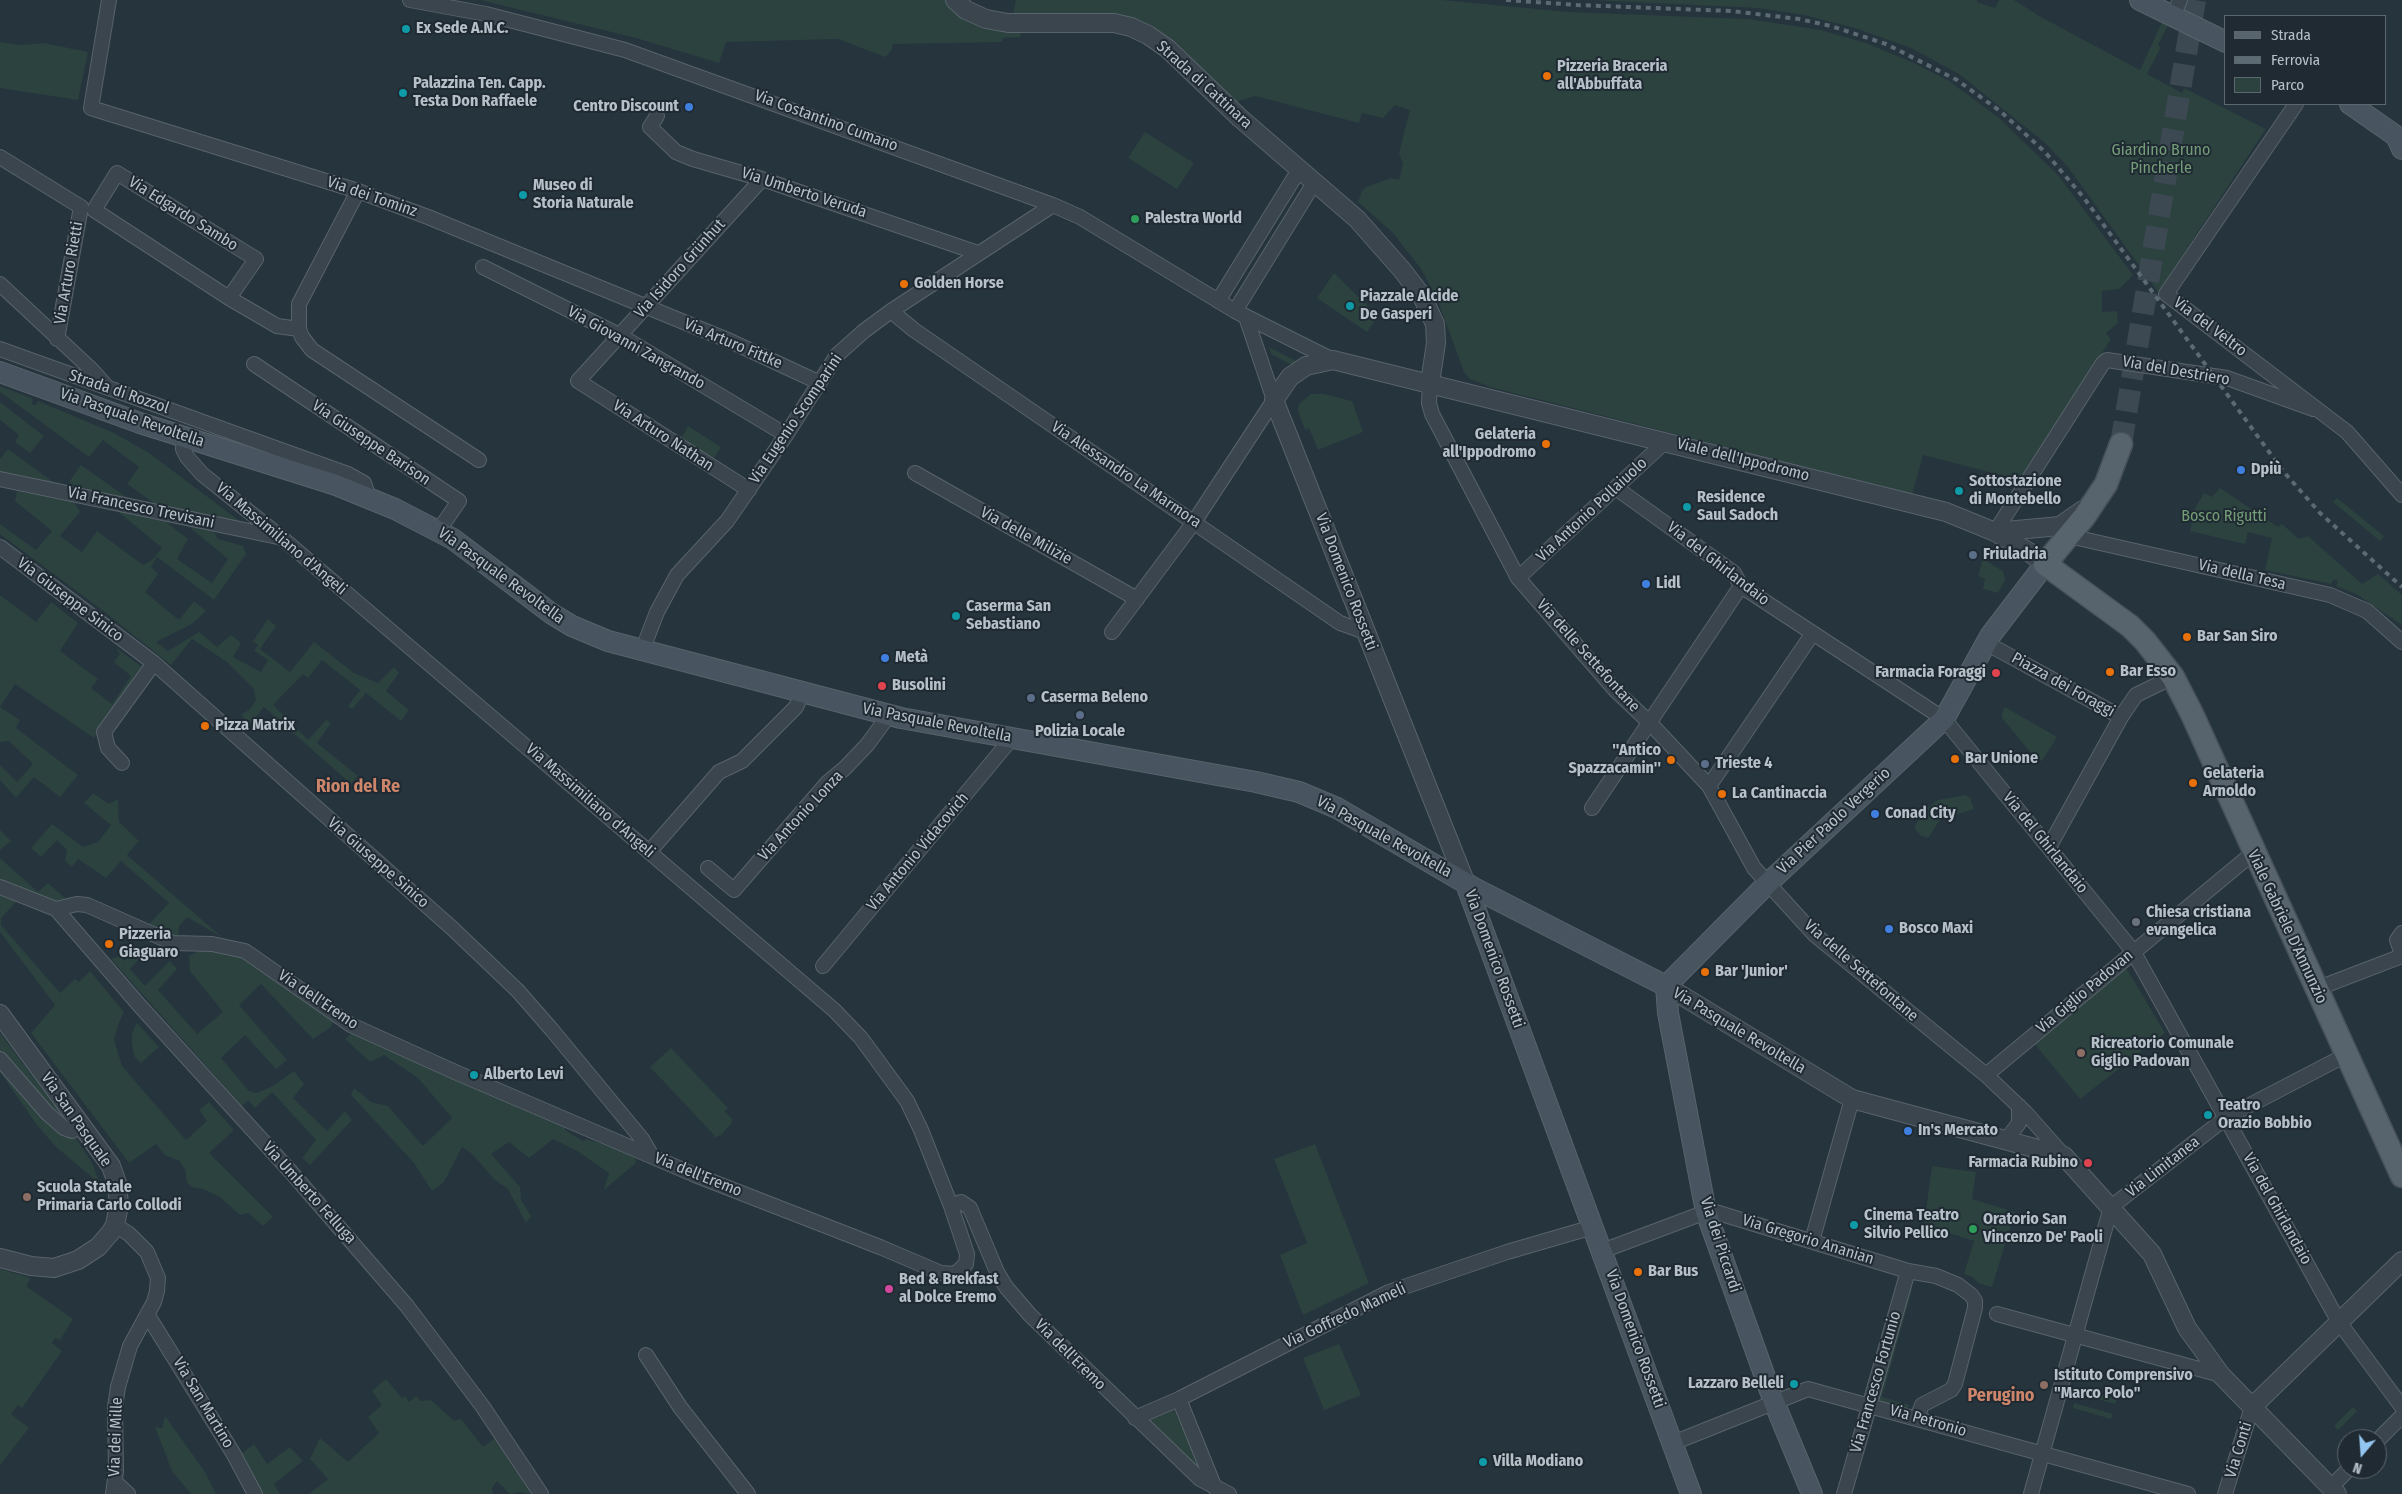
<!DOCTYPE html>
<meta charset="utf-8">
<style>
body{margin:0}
#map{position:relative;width:2402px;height:1494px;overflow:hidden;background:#26343d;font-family:"Fira Sans Condensed",sans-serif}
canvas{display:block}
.legend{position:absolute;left:2224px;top:15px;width:162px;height:90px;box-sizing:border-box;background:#1f2a32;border:1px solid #5b666e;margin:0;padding:6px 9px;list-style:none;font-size:15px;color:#b6c0c8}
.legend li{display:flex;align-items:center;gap:10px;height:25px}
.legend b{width:25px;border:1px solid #5b666e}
.north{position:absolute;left:2337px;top:1429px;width:50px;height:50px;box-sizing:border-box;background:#1f2a32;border:1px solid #5b666e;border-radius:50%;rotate:198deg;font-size:14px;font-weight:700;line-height:20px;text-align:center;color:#b6c0c8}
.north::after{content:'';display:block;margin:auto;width:18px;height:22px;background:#92c6f1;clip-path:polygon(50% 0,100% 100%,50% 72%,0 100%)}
</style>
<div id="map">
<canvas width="2402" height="1494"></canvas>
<ul class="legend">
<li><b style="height:6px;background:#58646d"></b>Strada</li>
<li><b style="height:6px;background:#5c6a74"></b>Ferrovia</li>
<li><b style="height:14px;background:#2b423f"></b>Parco</li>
</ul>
<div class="north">N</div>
</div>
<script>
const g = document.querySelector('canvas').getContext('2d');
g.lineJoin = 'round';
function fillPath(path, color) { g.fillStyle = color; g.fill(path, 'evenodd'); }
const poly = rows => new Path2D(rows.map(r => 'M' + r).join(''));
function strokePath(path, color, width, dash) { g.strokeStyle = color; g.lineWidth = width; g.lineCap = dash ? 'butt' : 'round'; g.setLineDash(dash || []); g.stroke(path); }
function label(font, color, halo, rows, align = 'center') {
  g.font = font + ' "Fira Sans Condensed",sans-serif'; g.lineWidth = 4; g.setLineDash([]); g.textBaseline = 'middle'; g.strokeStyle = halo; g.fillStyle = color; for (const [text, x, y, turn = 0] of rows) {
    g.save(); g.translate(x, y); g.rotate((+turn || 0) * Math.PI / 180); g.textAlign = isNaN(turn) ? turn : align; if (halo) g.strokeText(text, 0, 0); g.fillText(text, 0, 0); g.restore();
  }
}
fillPath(poly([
 [480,0,945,0,969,21,1020,29,1021,37,1003,38,1002,42,893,44,891,51,885,57,838,39,726,42,719,63,636,38],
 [1016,0,1442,0,1568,12,1748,19,1821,30,1866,43,1914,63,1949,81,1998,117,2058,175,2133,275,2119,289,2102,291,2102,312,2117,311,2118,323,2106,333,2111,339,2020,480,1923,455,1912,494,1490,387,1470,379,1464,372,1438,301,1422,270,1392,232,1358,202,1362,191,1366,187,1391,178,1399,180,1403,164,1399,153,1410,110,1395,105,1383,118,1362,113,1359,123,1255,96,1236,102,1162,36,1013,14],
 [1591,0,1977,0,1977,2,1995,8,1999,0,2014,0,2041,17,2140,70,2163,20,2169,23,2158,45,2161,47,2147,74,2182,93,2184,88,2266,129,2158,292,2068,167,2044,142,1959,74,1911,48,1855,28,1804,15,1758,8],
 [0,42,21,45,44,43,88,52,78,100,0,88],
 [1145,132,1194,163,1177,189,1128,158],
 [1334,273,1378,316,1367,332,1317,298],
 [1269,347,1296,361,1292,365,1271,354],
 [0,386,33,399,32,404,36,405,38,401,114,433,149,453,241,522,154,503,127,484,139,467,103,440,89,457,0,392],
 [1311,394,1324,394,1352,401,1363,432,1318,450,1309,428,1305,430,1298,411,1299,404],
 [0,402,44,436,30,453,15,442,19,435,0,420],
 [688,426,721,447,711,463,679,442],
 [8,449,56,484,0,473,0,459],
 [81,465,129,499,81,490,69,482],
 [2220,488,2278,527,2282,524,2299,539,2308,536,2362,584,2378,574,2402,595,2402,625,2356,594,2336,586,2338,582,2334,579,2331,584,2265,570,2272,538,2248,532,2245,544,2190,531,2194,510,2204,493,2212,497],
 [17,491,74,502,80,512,60,536,82,552,97,531,143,565,152,560,162,548,116,510,166,522,188,539,177,559,212,583,228,559,188,526,214,532,218,539,243,546,246,554,214,600,157,557,151,567,158,574,145,592,179,620,194,601,206,611,192,624,156,642,168,651,199,632,217,647,231,635,241,643,233,657,261,672,268,660,254,651,258,645,253,641,268,619,276,626,260,649,290,672,314,642,354,673,378,683,394,667,399,673,386,691,409,710,401,721,366,693,352,709,348,706,360,690,322,660,308,678,303,674,273,705,308,740,326,720,331,723,317,743,358,776,351,784,264,707,250,724,241,715,250,709,256,700,254,689,227,662,192,639,171,665,102,610,0,534,0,524,36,550,52,531,15,501],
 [2337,498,2384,536,2380,541,2333,502],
 [1983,559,2003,571,2005,580,1998,593,1983,589,1985,579,1978,576],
 [0,595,36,622,51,602,78,623,60,651,98,679,91,688,112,704,131,676,114,662,120,654,116,648,141,666,94,738,15,684,0,707,20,720,16,728,78,775,60,797,34,777,16,798,0,780,0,765,17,782,33,764,9,741,0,742],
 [2005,707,2057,737,2042,761,2036,759,2002,718,2002,713],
 [93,793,109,804,118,799,119,822,139,841,127,855,223,938,187,917,179,926,178,938,147,926,169,903,121,861,106,878,78,859,72,867,65,861,67,850,57,840,41,857,31,848,52,824,83,847,98,842,111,825,84,803],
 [1966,795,1970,798,1974,809,1940,820,1928,838,1921,836,1914,827,1927,808,1938,800],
 [0,830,11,841,0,850],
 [0,858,38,892,48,883,68,901,53,903,0,880],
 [0,892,18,900,1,918,1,925,60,993,75,979,79,982,90,971,124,1012,118,1025,114,1040,122,1066,186,1140,207,1121,199,1110,209,1102,234,1130,209,1153,273,1217,263,1226,248,1213,240,1215,220,1197,203,1189,192,1187,187,1182,185,1170,180,1161,165,1155,156,1144,129,1163,31,1033,55,1005,0,932],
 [137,950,145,953,130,969,145,986,170,961,177,969,158,990,197,1034,223,1012,190,971,189,956,201,950,235,952,330,1016,333,1022,331,1027,313,1039,261,984,239,1005,287,1060,276,1069,245,1035,221,1058,249,1091,256,1093,271,1087,294,1071,304,1084,293,1098,327,1131,345,1111,352,1120,310,1165,302,1158,316,1140,272,1092,255,1108,248,1100,242,1106,111,959,120,956,124,961],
 [2125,966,2165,1033,2080,1099,2033,1042],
 [137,1023,159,1047,141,1063,134,1056,132,1044,132,1033],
 [353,1032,429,1068,542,1116,565,1128,565,1130,583,1141,586,1139,613,1147,635,1158,636,1163,604,1190,609,1173,577,1151,553,1139,529,1158,509,1142,491,1154,520,1187,521,1200,531,1216,526,1223,508,1189,495,1180,471,1153,462,1147,444,1182,432,1191,414,1163,351,1095,354,1088,371,1102,388,1106,423,1146,452,1118,418,1078,384,1055,370,1062,345,1039],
 [0,1033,65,1120,60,1118,0,1052],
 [671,1048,728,1108,724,1111,732,1119,731,1124,721,1135,713,1138,714,1135,650,1067],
 [3,1070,61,1135,66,1137,74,1135,92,1163,100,1184,55,1146,37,1125,0,1072],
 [1315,1144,1369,1283,1303,1315,1280,1255,1307,1243,1274,1159],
 [1932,1166,1976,1172,1972,1199,2015,1212,1992,1287,1978,1283,1973,1277,1964,1274,1974,1241,1924,1225],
 [0,1269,31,1278,26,1286,73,1319,60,1340,55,1338,52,1343,62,1351,22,1408,18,1405,11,1414,29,1428,0,1465],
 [1908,1289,1912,1290,1882,1397,1909,1405,1907,1410,1876,1401],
 [1339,1344,1361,1395,1324,1410,1303,1358],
 [386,1379,402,1398,405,1396,409,1402,416,1396,420,1401,431,1400,454,1421,461,1419,483,1447,495,1438,531,1494,520,1492,510,1494,497,1481,492,1488,493,1494,309,1494,328,1479,310,1459,320,1438,348,1462,379,1433,368,1417,382,1405,372,1391],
 [2078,1388,2117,1399,2115,1404,2077,1393],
 [2074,1403,2113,1414,2111,1419,2073,1408],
 [2353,1407,2357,1411,2338,1430,2334,1426],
 [1173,1408,1203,1472,1147,1420],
 [165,1416,205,1472,216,1494,191,1494,172,1471,155,1427,162,1428],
 [254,1444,267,1464,290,1447,303,1461,274,1484,280,1494,262,1494,242,1453]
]), '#2b423f');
strokePath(poly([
 [2121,444,2195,0]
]), '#3c4952', 22, [22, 11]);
const minor = poly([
 [109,0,91,108,358,191,428,217,730,341,818,382],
 [410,0,486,14,625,50,1053,205,1080,217,1235,311,1333,360],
 [2173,16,2180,0],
 [2296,104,2166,294,2347,432,2402,495],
 [657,116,650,127,676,152,693,159,762,179,978,253],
 [0,157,81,207,57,339],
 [117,173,256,259,229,298,94,210,117,173],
 [483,267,621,336,786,435],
 [0,284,92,370,108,388],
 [229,298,277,326,299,329,302,337,312,350,479,460],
 [1218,301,1299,170],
 [891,311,914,330,1340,623,1365,632],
 [1235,311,1314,183],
 [299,329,299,304,358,191],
 [0,349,348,474,364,483,369,498],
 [254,364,459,501,439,530],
 [1430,383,1429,403,1432,414,1518,578,1616,691,1650,723,1709,786,1754,868,1815,935,1986,1075,2025,1112,2064,1156],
 [915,473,1137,599],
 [0,479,278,537],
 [1616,488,1734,573,1741,586,1944,719,2133,951,2339,1322,2402,1407],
 [749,490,578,381,762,179],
 [1995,532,2103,363,2107,360,2227,378,2313,409],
 [2069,536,2330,595,2367,611,2402,642],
 [0,547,154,663,453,929,518,991,552,1030,642,1139,652,1156],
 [1518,578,1666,441],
 [1112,632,1194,522,1274,400,1246,317],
 [1986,643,2121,717,2136,695,2173,677],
 [642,651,657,612,677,575,727,521,786,435,837,355,864,331,891,311,1053,205],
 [122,763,108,748,104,732,154,663],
 [1709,786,1813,633],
 [1592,808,1741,586],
 [2049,847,2121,717],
 [649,852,719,772,742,761,796,707,802,693],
 [708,868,734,890,827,783,845,768,867,745,889,715],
 [0,887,56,909,77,904,87,905,173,943,212,944,245,951,351,1025,455,1072,695,1175,880,1247,941,1273,955,1274,966,1264,967,1254,951,1206,921,1130,907,1101,861,1038,834,1010,282,538,202,474,187,457,183,449,184,436],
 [56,909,140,1006,291,1172,407,1306,483,1407,541,1494],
 [2402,933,2397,940,2402,954],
 [823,966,1012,738],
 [2316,989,2402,956],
 [0,1059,47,1113,64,1128,72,1131,82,1125],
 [1986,1075,2253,853],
 [2005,1139,2010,1135,2019,1123,2019,1106],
 [951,1206,961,1202,970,1208,997,1272,1006,1287,1030,1315,1200,1479,1229,1494],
 [1812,1241,1852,1099],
 [1602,1251,1706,1212,1712,1211,1908,1271,1936,1276,1958,1285,1971,1295,1975,1301,1975,1308,1955,1384,1951,1390,1922,1405,1917,1418],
 [147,1314,233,1453,255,1494],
 [1997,1314,2221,1375],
 [646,1355,680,1407,748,1494],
 [1179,1399,1215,1488],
 [1135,1418,1179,1399,1389,1292,1507,1252,1593,1227],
 [2377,1441,2402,1416],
 [1673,1443,1808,1389,2188,1494],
 [115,1482,128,1494],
 [2331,1487,2349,1469],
 [113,1494,116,1471,115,1407,118,1387,130,1346,154,1302,157,1291,158,1278,147,1252,129,1234,115,1225],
 [1844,1494,1908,1271],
 [2031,1494,2111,1207,2227,1117,2346,1055],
 [2225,1494,2252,1407]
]);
const tertiary = poly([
 [955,0,966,10,986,19,1008,23,1114,23,1131,27,1148,35,1168,49,1240,118,1357,219,1402,270,1422,296,1435,324,1436,343,1430,383],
 [1995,532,2060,526,2083,510],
 [1466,884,1274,400,1290,377,1306,366,1333,360,1946,512,1995,532,2029,552,2045,564],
 [1666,986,1852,1099,2064,1156,2152,1254,2187,1328,2221,1375,2337,1494],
 [0,1014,111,1166,117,1183,119,1205,115,1225,111,1232,98,1247,78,1260,54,1268,31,1266,0,1258],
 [2252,1407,2402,1261]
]);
const secondary = poly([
 [2140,0,2226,42],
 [2350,104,2396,136,2402,149],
 [0,372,140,423,336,485,395,509,453,539,552,614,572,626,608,641,901,718,1256,782,1299,792,1337,808,1474,888,1666,986],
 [1466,884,1691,1494],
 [1666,986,1767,884,1944,719,1990,636,2045,564],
 [1666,986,1668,1013,1706,1212,1774,1402,1812,1494]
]);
const primary = poly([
 [2121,444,2106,484,2084,517,2045,564,2130,626,2145,641,2173,677,2192,714,2402,1176]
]);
strokePath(minor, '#58636b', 16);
strokePath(tertiary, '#58636b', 20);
strokePath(secondary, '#58636b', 22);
strokePath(primary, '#465159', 25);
strokePath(minor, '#3a454d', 14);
strokePath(tertiary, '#3a454d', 18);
strokePath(secondary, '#485560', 20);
strokePath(primary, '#58646d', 22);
strokePath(poly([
 [1506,0,1577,5,1731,11,1799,19,1831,26,1886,44,1957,80,2000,111,2045,152,2084,198,2283,471,2320,513,2402,587]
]), '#5c6a74', 4, [5, 5]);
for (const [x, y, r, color] of [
 [406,29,5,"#0f9aa8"],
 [1547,76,5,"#e8710a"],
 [403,93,5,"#0f9aa8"],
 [689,107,5,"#3f7fe0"],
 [523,195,5,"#0f9aa8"],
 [1135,219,5,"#2e9e5b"],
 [904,284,5,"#e8710a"],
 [1350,306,5,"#0f9aa8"],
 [1546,444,5,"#e8710a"],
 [2241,470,5,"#3f7fe0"],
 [1959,491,5,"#0f9aa8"],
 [1687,507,5,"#0f9aa8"],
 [1973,555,5,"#5c6f8a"],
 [1646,584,5,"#3f7fe0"],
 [956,616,5,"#0f9aa8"],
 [2187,637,5,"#e8710a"],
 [885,658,5,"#3f7fe0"],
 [2110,672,5,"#e8710a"],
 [1996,673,5,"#e0444e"],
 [882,686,5,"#e0444e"],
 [1031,698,5,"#5c6f8a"],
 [1080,715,5,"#5c6f8a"],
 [205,726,5,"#e8710a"],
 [1955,759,5,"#e8710a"],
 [1671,760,5,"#e8710a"],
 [1705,764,5,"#5c6f8a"],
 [2193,783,5,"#e8710a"],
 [1722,794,5,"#e8710a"],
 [1875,814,5,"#3f7fe0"],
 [2136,922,5,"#6b7280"],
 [1889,929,5,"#3f7fe0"],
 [109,944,5,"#e8710a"],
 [1705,972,5,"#e8710a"],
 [2081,1053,5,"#8d6e63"],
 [474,1075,5,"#0f9aa8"],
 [2208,1115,5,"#0f9aa8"],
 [1908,1131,5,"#3f7fe0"],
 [2088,1163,5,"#e0444e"],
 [27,1197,5,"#8d6e63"],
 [1854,1225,5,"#0f9aa8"],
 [1973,1229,5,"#2e9e5b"],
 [1638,1272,5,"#e8710a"],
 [889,1289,5,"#d1479c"],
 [1794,1384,5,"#0f9aa8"],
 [2044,1385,5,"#8d6e63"],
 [1483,1462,5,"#0f9aa8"]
]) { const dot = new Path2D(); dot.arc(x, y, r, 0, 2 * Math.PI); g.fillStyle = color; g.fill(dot); strokePath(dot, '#1f2a32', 2); }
label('bold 16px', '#b6c0c8', '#1f2a32', [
 ["Ex Sede A.N.C.",416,29],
 ["Pizzeria Braceria",1557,67],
 ["all'Abbuffata",1557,85],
 ["Palazzina Ten. Capp.",413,84],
 ["Testa Don Raffaele",413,102],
 ["Centro Discount",679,107,"right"],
 ["Museo di",533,186],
 ["Storia Naturale",533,204],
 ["Palestra World",1145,219],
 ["Golden Horse",914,284],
 ["Piazzale Alcide",1360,297],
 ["De Gasperi",1360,315],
 ["Gelateria",1536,435,"right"],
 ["all'Ippodromo",1536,453,"right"],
 ["Dpiù",2251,470],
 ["Sottostazione",1969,482],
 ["di Montebello",1969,500],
 ["Residence",1697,498],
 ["Saul Sadoch",1697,516],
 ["Friuladria",1983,555],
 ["Lidl",1656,584],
 ["Caserma San",966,607],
 ["Sebastiano",966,625],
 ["Bar San Siro",2197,637],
 ["Metà",895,658],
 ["Bar Esso",2120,672],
 ["Farmacia Foraggi",1986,673,"right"],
 ["Busolini",892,686],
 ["Caserma Beleno",1041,698],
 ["Pizza Matrix",215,726],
 ["Polizia Locale",1080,732,"center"],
 ["''Antico",1661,751,"right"],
 ["Spazzacamin''",1661,769,"right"],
 ["Bar Unione",1965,759],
 ["Trieste 4",1715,764],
 ["Gelateria",2203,774],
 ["Arnoldo",2203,792],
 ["La Cantinaccia",1732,794],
 ["Conad City",1885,814],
 ["Chiesa cristiana",2146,913],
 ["evangelica",2146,931],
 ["Bosco Maxi",1899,929],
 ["Pizzeria",119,935],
 ["Giaguaro",119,953],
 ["Bar 'Junior'",1715,972],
 ["Ricreatorio Comunale",2091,1044],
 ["Giglio Padovan",2091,1062],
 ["Alberto Levi",484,1075],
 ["Teatro",2218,1106],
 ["Orazio Bobbio",2218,1124],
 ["In's Mercato",1918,1131],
 ["Farmacia Rubino",2078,1163,"right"],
 ["Scuola Statale",37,1188],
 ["Primaria Carlo Collodi",37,1206],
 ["Cinema Teatro",1864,1216],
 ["Silvio Pellico",1864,1234],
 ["Oratorio San",1983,1220],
 ["Vincenzo De' Paoli",1983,1238],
 ["Bar Bus",1648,1272],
 ["Bed & Brekfast",899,1280],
 ["al Dolce Eremo",899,1298],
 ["Istituto Comprensivo",2054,1376],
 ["\"Marco Polo\"",2054,1394],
 ["Lazzaro Belleli",1784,1384,"right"],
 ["Villa Modiano",1493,1462]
], 'left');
label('16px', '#b6c0c8', '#1f2a32', [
 ["Strada di Cattinara",1204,85,42],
 ["Via Costantino Cumano",826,121,20],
 ["Via Umberto Veruda",804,193,18],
 ["Via dei Tominz",372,197,19],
 ["Via Edgardo Sambo",183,214,32],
 ["Via Isidoro Grünhut",680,269,-48],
 ["Via Arturo Rietti",69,273,-80],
 ["Via del Veltro",2210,327,37],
 ["Via Arturo Fittke",733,344,23],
 ["Via Giovanni Zangrando",636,348,29],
 ["Via del Destriero",2176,371,10],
 ["Strada di Rozzol",119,392,19],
 ["Via Pasquale Revoltella",132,418,19],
 ["Via Eugenio Scomparini",796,419,-56],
 ["Via Arturo Nathan",663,436,33],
 ["Via Giuseppe Barison",371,443,34],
 ["Viale dell'Ippodromo",1743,460,14],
 ["Via Alessandro La Marmora",1126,475,34],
 ["Via Francesco Trevisani",141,508,12],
 ["Via Antonio Pollaiuolo",1592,510,-43],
 ["Via delle Milizie",1026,536,29],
 ["Via Massimiliano d'Angeli",281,539,40],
 ["Via del Ghirlandaio",1718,564,38],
 ["Via della Tesa",2242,575,13],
 ["Via Pasquale Revoltella",501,576,36],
 ["Via Domenico Rossetti",1346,582,69],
 ["Via Giuseppe Sinico",70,600,37],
 ["Via delle Settefontane",1588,656,48],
 ["Piazza dei Foraggi",2063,685,29],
 ["Via Pasquale Revoltella",937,723,11],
 ["Via Massimiliano d'Angeli",590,801,41],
 ["Via Antonio Lonza",801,816,-47],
 ["Via Pier Paolo Vergerio",1834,821,-43],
 ["Via Pasquale Revoltella",1384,837,29],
 ["Via del Ghirlandaio",2045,843,51],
 ["Via Antonio Vidacovich",918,852,-50],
 ["Via Giuseppe Sinico",378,863,41],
 ["Viale Gabriele D'Annunzio",2287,927,65],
 ["Via Domenico Rossetti",1494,959,70],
 ["Via delle Settefontane",1861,971,41],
 ["Via Giglio Padovan",2085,992,-40],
 ["Via dell'Eremo",318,1000,34],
 ["Via Pasquale Revoltella",1739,1031,31],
 ["Via San Pasquale",76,1120,55],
 ["Via Limitanea",2163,1167,-38],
 ["Via dell'Eremo",698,1175,22],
 ["Via Umberto Felluga",309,1193,48],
 ["Via del Ghirlandaio",2277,1209,61],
 ["Via Gregorio Ananian",1808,1240,17],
 ["Via dei Piccardi",1720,1245,72],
 ["Via Goffredo Mameli",1345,1316,-25],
 ["Via Domenico Rossetti",1635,1339,70],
 ["Via dell'Eremo",1070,1355,45],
 ["Via Francesco Fortunio",1876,1382,-74],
 ["Via San Martino",203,1403,59],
 ["Via Petronio",1928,1421,16],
 ["Via dei Mille",116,1437,-88],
 ["Via Conti",2239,1450,-73]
]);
label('16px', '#759d78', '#1f2a32', [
 ["Giardino Bruno",2161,151],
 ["Pincherle",2161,169],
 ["Bosco Rigutti",2224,517]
]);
label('bold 18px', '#ce866b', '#1f2a32', [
 ["Rion del Re",358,787],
 ["Perugino",2001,1396]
]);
</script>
